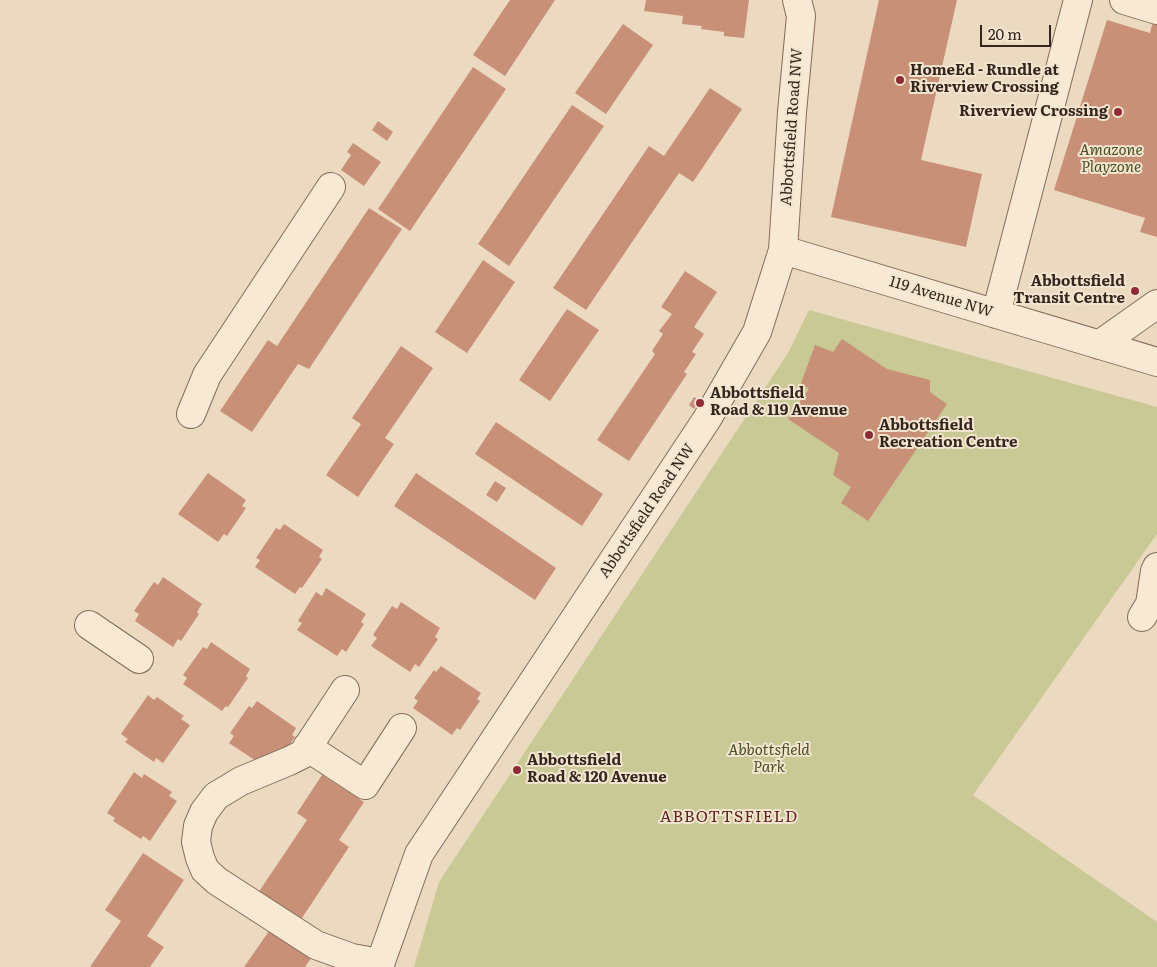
<!DOCTYPE html>
<style>
body{margin:0}
#map{position:relative;width:1157px;height:967px;overflow:hidden;background:#ecdac0;font-family:Literata,serif}
canvas{display:block}
.scale{position:absolute;left:980px;top:25px;width:71px;height:22px;box-sizing:border-box;border:2px solid #34261d;border-top:0;padding-left:6px;font-size:15px;line-height:18px;white-space:nowrap;color:#34261d;-webkit-text-stroke:4px #f3e5cf;paint-order:stroke}
</style>
<div id="map">
<canvas width="1157" height="967"></canvas>
<div class="scale">20 m</div>
</div>
<script>
const g = document.querySelector('canvas').getContext('2d');
g.lineJoin = 'round';
function fillPath(path, color) { g.fillStyle = color; g.fill(path, 'evenodd'); }
const poly = rows => new Path2D(rows.map(r => 'M' + r).join(''));
function strokePath(path, color, width, dash) { g.strokeStyle = color; g.lineWidth = width; g.lineCap = dash ? 'butt' : 'round'; g.setLineDash(dash || []); g.stroke(path); }
function label(font, color, halo, rows, align = 'center') {
  g.font = font + ' Literata,serif'; g.lineWidth = 4; g.setLineDash([]); g.textBaseline = 'middle'; g.strokeStyle = halo; g.fillStyle = color; for (const [text, x, y, turn = 0] of rows) {
    g.save(); g.translate(x, y); g.rotate((+turn || 0) * Math.PI / 180); g.textAlign = isNaN(turn) ? turn : align; if (halo) g.strokeText(text, 0, 0); g.fillText(text, 0, 0); g.restore();
  }
}
fillPath(poly([
 [809,310,1157,407,1157,534,973,795,1157,922,1157,967,414,967,439,882,788,353]
]), '#c8c995');
fillPath(poly([
 [510,0,555,0,505,76,473,55],
 [646,0,749,0,744,38,724,36,724,32,701,29,702,26,682,24,683,16,644,11],
 [879,0,957,0,921,160,982,174,966,247,831,217],
 [1107,20,1150,33,1153,21,1157,23,1157,237,1140,232,1145,218,1054,190],
 [623,24,653,45,606,114,575,93],
 [473,67,506,89,410,231,378,209],
 [710,88,742,109,693,182,679,173,586,310,553,288,649,146,664,156],
 [572,105,604,126,509,266,478,244],
 [378,121,393,132,387,141,372,130],
 [353,143,381,162,364,186,341,170,351,155,347,152],
 [369,208,402,229,309,369,298,364,252,432,220,411,268,340,277,346],
 [483,260,515,282,467,353,435,332],
 [685,271,717,292,694,327,704,334,692,352,696,354,684,372,687,374,629,461,597,440,655,354,652,351,663,334,659,331,672,314,661,307],
 [567,309,599,330,550,401,519,380],
 [842,339,887,369,930,380,930,392,947,404,868,521,841,503,851,487,833,475,839,453,788,419,809,389,801,383,815,345,833,352],
 [401,346,433,368,385,438,394,444,358,497,326,475,361,424,352,418],
 [694,397,700,400,694,409,689,405],
 [496,422,603,494,582,526,475,454],
 [208,473,246,500,242,506,246,508,227,536,224,534,218,542,178,514],
 [416,473,556,568,535,600,394,506],
 [495,481,506,488,497,502,486,495],
 [284,524,323,550,319,557,322,559,302,588,300,587,295,594,255,567,260,560,256,558,276,528,280,530],
 [163,577,202,604,197,612,199,614,181,641,178,639,173,647,135,621,139,614,134,611,154,582,158,585],
 [326,588,366,614,361,622,364,624,346,652,342,649,337,656,297,630,302,623,298,621,316,592,322,596],
 [401,602,440,628,435,637,438,639,419,667,415,664,410,672,371,646,377,638,373,635,392,606,397,609],
 [211,642,250,669,246,676,248,678,228,707,226,706,222,711,183,684,187,678,183,675,203,647,207,649],
 [441,666,481,693,477,699,480,701,460,730,457,728,452,735,413,708,418,701,414,698,434,670,436,672],
 [148,695,154,700,157,697,184,716,181,719,190,725,163,763,156,758,154,762,125,742,128,739,121,734],
 [257,701,296,728,292,735,295,737,276,764,268,769,229,743,234,736,230,733,249,706,252,708],
 [134,772,142,778,144,774,172,792,169,796,177,801,150,841,143,836,141,839,113,821,115,818,107,813],
 [322,775,364,802,339,840,349,847,300,921,258,893,307,820,297,813],
 [143,853,184,880,147,936,164,947,150,967,90,967,121,921,105,910],
 [274,924,315,952,305,967,244,967]
]), '#c89177');
const minor = poly([
 [1124,0,1157,10],
 [783,250,1157,362],
 [996,314,1078,0],
 [1099,345,1157,304],
 [191,414,207,375,331,187],
 [1142,617,1150,604,1155,571,1157,567],
 [89,625,139,659],
 [345,690,303,754,289,761,241,781,216,796,204,812,198,826,196,842,200,858,205,870,217,881,316,945,352,958,380,963],
 [307,747,365,785,402,728],
 [379,967,419,854,707,419,757,332,783,250,792,112,801,16,797,0]
]);
strokePath(minor, '#846b59', 30);
strokePath(minor, '#f7e9d3', 28);
for (const [x, y, r, color] of [
 [900,80,5,"#902b36"],
 [1118,112,5,"#902b36"],
 [1135,291,5,"#902b36"],
 [700,403,5,"#902b36"],
 [869,435,5,"#902b36"],
 [517,770,5,"#902b36"]
]) { const dot = new Path2D(); dot.arc(x, y, r, 0, 2 * Math.PI); g.fillStyle = color; g.fill(dot); strokePath(dot, '#f3e5cf', 2); }
label('bold 15px', '#34261d', '#f3e5cf', [
 ["HomeEd - Rundle at",910,71],
 ["Riverview Crossing",910,88],
 ["Riverview Crossing",1108,112,"right"],
 ["Abbottsfield",1125,282,"right"],
 ["Transit Centre",1125,299,"right"],
 ["Abbottsfield",710,394],
 ["Road & 119 Avenue",710,411],
 ["Abbottsfield",879,426],
 ["Recreation Centre",879,443],
 ["Abbottsfield",527,761],
 ["Road & 120 Avenue",527,778]
], 'left');
label('15px', '#34261d', '#f3e5cf', [
 ["Abbottsfield Road NW",792,127,-86],
 ["119 Avenue NW",941,297,17],
 ["Abbottsfield Road NW",647,511,-56]
]);
label('italic 15px', '#495024', '#f3e5cf', [
 ["Amazone",1111,151],
 ["Playzone",1111,168],
 ["Abbottsfield",769,751],
 ["Park",769,768]
]);
g.letterSpacing = '1px';
label('16px', '#5f251e', '#f3e5cf', [
 ["ABBOTTSFIELD",729,817]
]);
g.letterSpacing = '0px';
</script>
